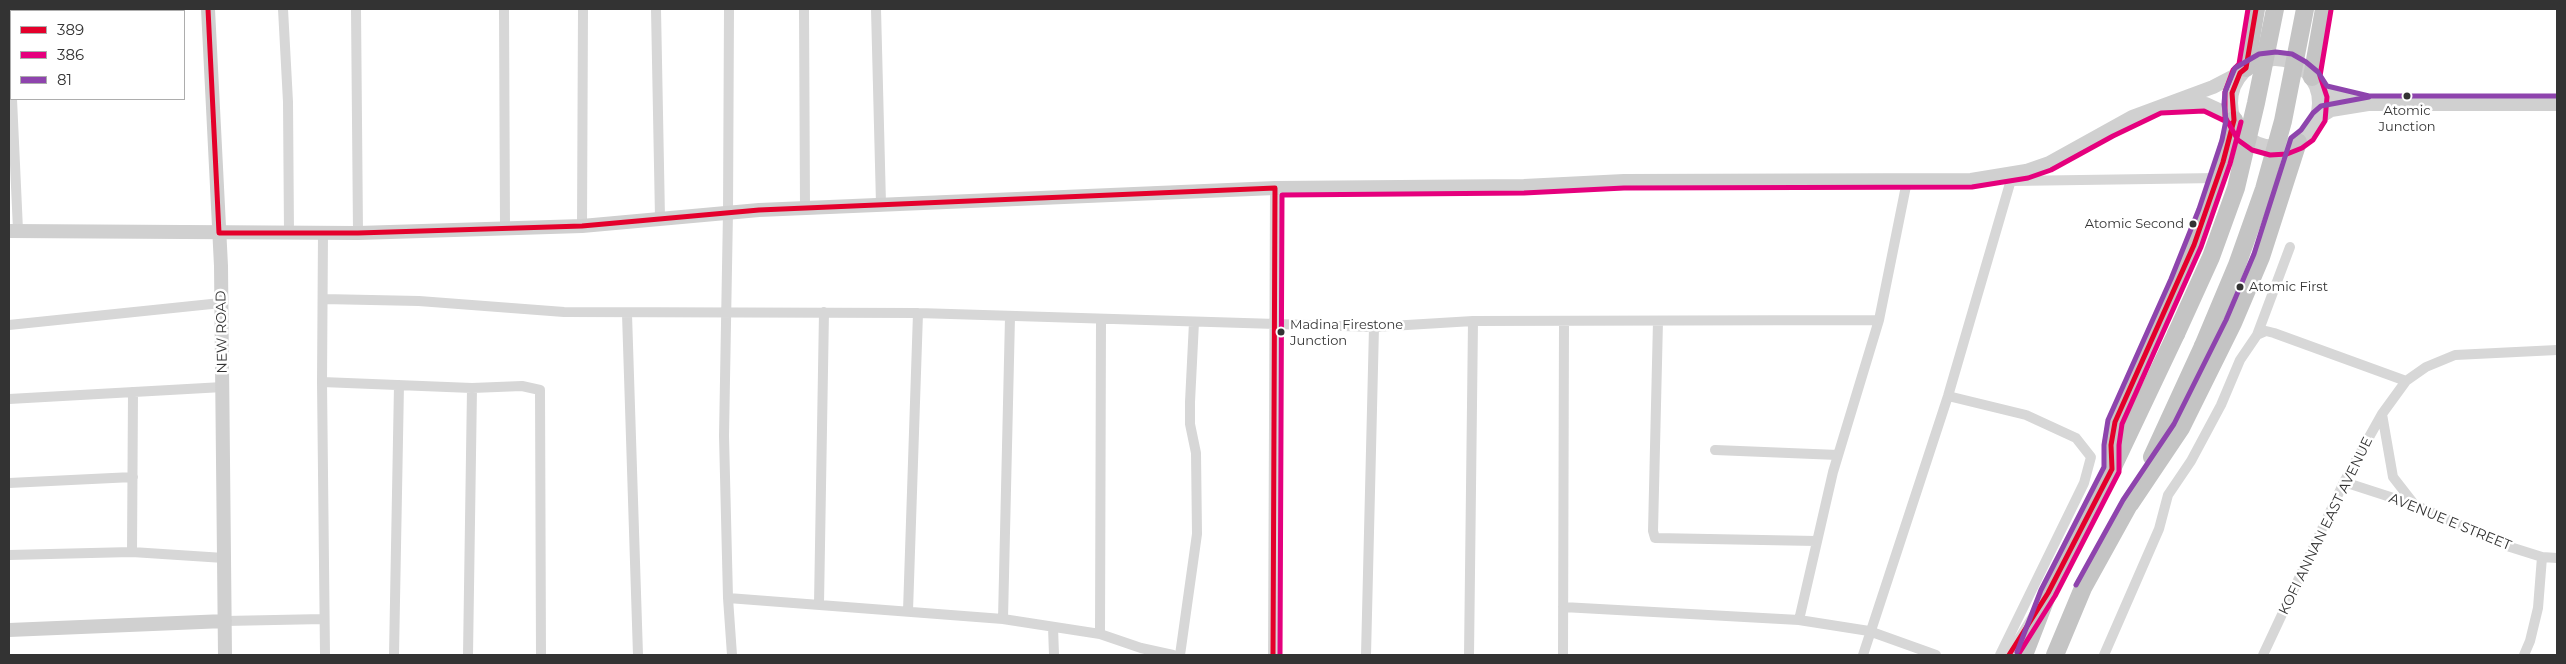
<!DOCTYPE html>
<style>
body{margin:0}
#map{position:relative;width:2566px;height:664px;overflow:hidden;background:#fff;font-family:Montserrat,sans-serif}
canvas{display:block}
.frame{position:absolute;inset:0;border:10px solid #333;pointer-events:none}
.legend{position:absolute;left:10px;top:10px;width:175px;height:90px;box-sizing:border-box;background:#fff;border:1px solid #adadad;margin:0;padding:6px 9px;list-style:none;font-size:15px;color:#333}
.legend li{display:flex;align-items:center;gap:10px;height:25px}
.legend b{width:25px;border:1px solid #adadad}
</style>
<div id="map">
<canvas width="2566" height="664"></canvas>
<div class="frame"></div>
<ul class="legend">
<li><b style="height:6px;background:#e4002b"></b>389</li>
<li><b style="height:6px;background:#e5007d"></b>386</li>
<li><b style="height:6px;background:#8e44ad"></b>81</li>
</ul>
</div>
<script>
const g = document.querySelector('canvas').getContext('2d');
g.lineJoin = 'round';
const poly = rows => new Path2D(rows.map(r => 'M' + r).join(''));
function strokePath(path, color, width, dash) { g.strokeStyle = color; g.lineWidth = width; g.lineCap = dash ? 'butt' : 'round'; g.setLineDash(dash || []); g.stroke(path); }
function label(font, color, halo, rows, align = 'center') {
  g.font = font + ' Montserrat,sans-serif'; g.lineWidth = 5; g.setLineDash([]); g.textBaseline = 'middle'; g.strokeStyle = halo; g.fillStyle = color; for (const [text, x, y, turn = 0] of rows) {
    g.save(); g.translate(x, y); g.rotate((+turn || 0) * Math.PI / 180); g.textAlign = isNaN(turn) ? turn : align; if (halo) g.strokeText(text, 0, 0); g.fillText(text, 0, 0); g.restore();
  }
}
strokePath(poly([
 [283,9,288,102,289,233],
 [356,9,358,233],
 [504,9,505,228],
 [656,9,660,218],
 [729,9,728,212,724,436,728,598,732,655],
 [804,9,805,208],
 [876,9,881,204],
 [9,24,11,80],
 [12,99,18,230],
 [2012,181,2218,178],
 [582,226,583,9],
 [323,233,322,382,325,655],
 [323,299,419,301,564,312,918,313,1374,327,1473,321,1879,320],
 [627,314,638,655],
 [1658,321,1653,531,1655,538,1816,541],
 [9,325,221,303],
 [2257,335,2266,331,2274,333,2406,381],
 [322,382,472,388,522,386,540,390,541,655],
 [1948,396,2026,415,2076,438,2091,457,2084,483,2000,655],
 [9,399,223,387],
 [2382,414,2393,477,2414,504],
 [1715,450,1838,455],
 [2344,482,2415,505,2507,546,2542,557,2557,558],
 [9,483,133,477],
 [132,552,133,392],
 [9,555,132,552,224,558],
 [728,598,1003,619,1100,634,1141,648,1173,655],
 [819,604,824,312],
 [1563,607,1799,620,1869,631,1936,655],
 [908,611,918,313],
 [1003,619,1010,317],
 [1799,620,1833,472,1879,320,1907,181],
 [225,621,324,619],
 [1053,627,1054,655],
 [1100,634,1101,319],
 [394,655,399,385],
 [468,655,472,388],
 [1180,655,1197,534,1196,453,1190,424,1190,402,1194,322],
 [1273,655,1275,188],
 [1366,655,1374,327],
 [1469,655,1473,321],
 [1563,655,1564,321],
 [1863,655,1948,396,2013,173],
 [2009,655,2034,615],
 [2104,655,2159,529,2168,495,2191,461,2221,405,2240,360,2257,335,2290,247],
 [2263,655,2344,482,2382,414,2406,381,2426,367,2455,355,2557,350],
 [2524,655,2530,641,2538,608,2542,557]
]), '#d7d7d7', 10);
strokePath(poly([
 [208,9,221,266,225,655],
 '2231 103a44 44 0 1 1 88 0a44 44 0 1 1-88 0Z',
 [2318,89,2331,96,2360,102],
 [2174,104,2206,104,2232,116],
 [2318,118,2331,110,2368,104,2557,104],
 [9,231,358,233,582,226,759,210,1275,188,1524,186,1624,181,1971,180,2026,171,2049,163,2132,117,2213,87,2240,73],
 [9,630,225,621]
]), '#d0d0d0', 14);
strokePath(poly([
 [2246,68,2256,9],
 [2312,77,2324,9],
 [2152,457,2203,346],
 [2112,469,2111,445,2115,422,2194,245,2223,162,2234,120],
 [2130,504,2181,428,2233,323,2261,257,2298,142],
 [2024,655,2048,593,2112,469,2176,334],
 [2055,655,2083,588,2135,494]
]), '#c4c4c4', 18);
strokePath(poly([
 [2176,334,2211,257,2236,188,2256,103,2275,9],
 [2203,346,2237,265,2264,189,2283,121,2305,9]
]), '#c4c4c4', 18);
strokePath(poly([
 [208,9,219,233,358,233,582,226,759,210,1275,188,1273,655],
 [2009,655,2048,593,2112,469,2111,445,2115,422,2194,245,2223,162,2234,120,2232,93,2240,73,2246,68,2256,9]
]), '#e4002b', 5);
strokePath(poly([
 [2248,9,2239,64,2233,70,2225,92,2225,117,2238,140,2252,150,2270,155,2287,154,2302,148,2313,140,2325,121,2327,97,2320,76,2331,10],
 [1280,655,1282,195,1524,193,1624,188,1972,187,2028,178,2051,170,2113,136,2161,113,2204,111,2229,123],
 [2018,655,2055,596,2119,472,2119,445,2122,424,2201,247,2230,164,2241,122]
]), '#e5007d', 5);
strokePath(poly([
 [2076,585,2123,500,2174,424,2226,320,2254,254,2291,138,2301,130,2313,113,2321,106,2369,97],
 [2017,652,2041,590,2104,467,2104,445,2108,420,2171,279,2199,209,2222,140,2226,120,2224,104,2225,92,2235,68,2259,54,2276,52,2292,54,2306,62,2318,72,2327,86,2369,96,2557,96]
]), '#8e44ad', 5);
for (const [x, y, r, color] of [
 [2407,96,4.5,"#333"],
 [2193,224,4.5,"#333"],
 [2240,287,4.5,"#333"],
 [1281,332,4.5,"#333"]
]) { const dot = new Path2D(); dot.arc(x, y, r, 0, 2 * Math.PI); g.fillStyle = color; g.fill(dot); strokePath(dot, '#fff', 2); }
label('13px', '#333', '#fff', [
 ["Atomic",2407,111,"center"],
 ["Junction",2407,127,"center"],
 ["Atomic Second",2184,224,"right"],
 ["Atomic First",2249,287],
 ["Madina Firestone",1290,325],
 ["Junction",1290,341]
], 'left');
label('14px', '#333', '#fff', [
 ["NEW ROAD",222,332,-91],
 ["AVENUE E STREET",2450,522,22],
 ["KOFI ANNAN EAST AVENUE",2326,526,-64]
]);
</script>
